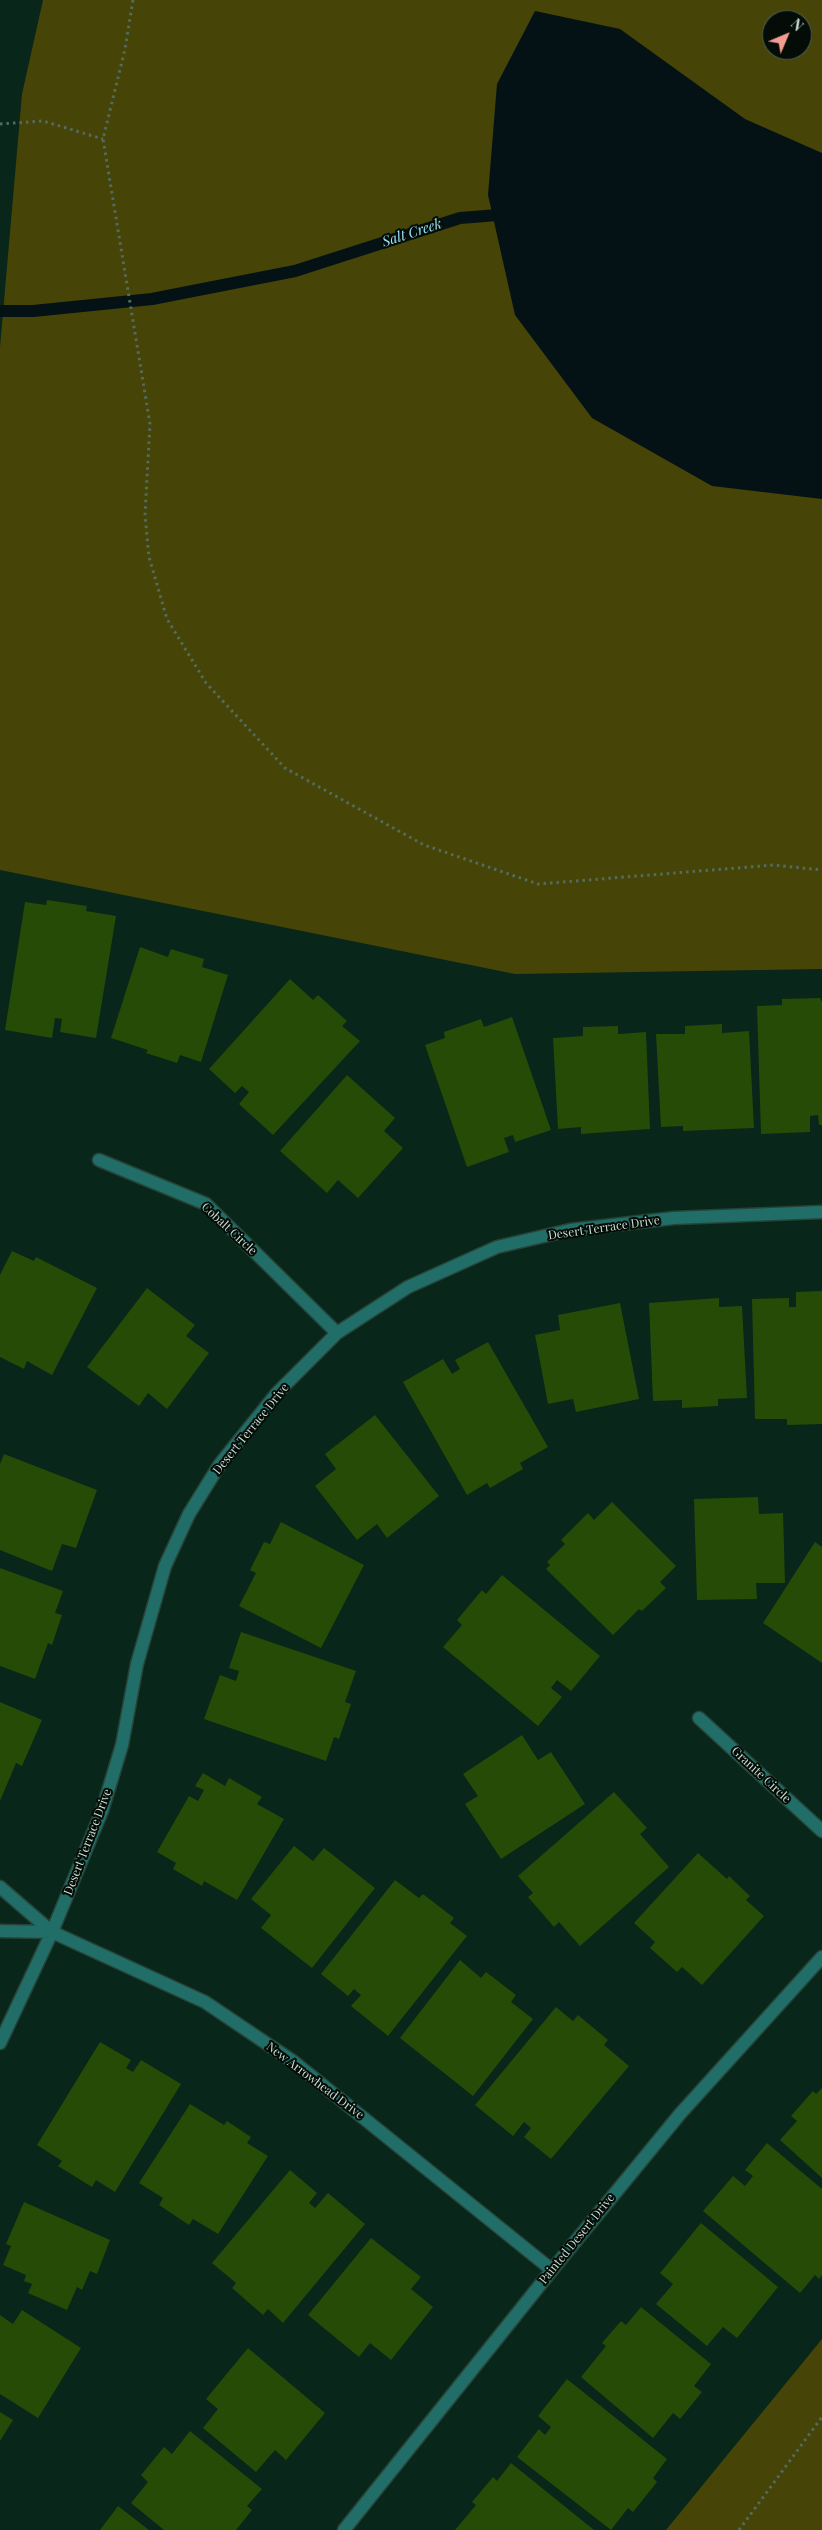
<!DOCTYPE html>
<style>
body{margin:0}
#map{position:relative;width:822px;height:2530px;overflow:hidden;background:#082619;font-family:"Playfair Display",serif}
canvas{display:block}
.north{position:absolute;left:762px;top:10px;width:50px;height:50px;box-sizing:border-box;background:#030c07;border:1px solid #536059;border-radius:50%;rotate:45deg;font-size:14px;font-weight:700;line-height:20px;text-align:center;color:#ccddd3}
.north::after{content:'';display:block;margin:auto;width:18px;height:22px;background:#f59c92;clip-path:polygon(50% 0,100% 100%,50% 72%,0 100%)}
</style>
<div id="map">
<canvas width="822" height="2530"></canvas>
<div class="north">N</div>
</div>
<script>
const g = document.querySelector('canvas').getContext('2d');
g.lineJoin = 'round';
function fillPath(path, color) { g.fillStyle = color; g.fill(path, 'evenodd'); }
const poly = rows => new Path2D(rows.map(r => 'M' + r).join(''));
function strokePath(path, color, width, dash) { g.strokeStyle = color; g.lineWidth = width; g.lineCap = dash ? 'butt' : 'round'; g.setLineDash(dash || []); g.stroke(path); }
function label(font, color, halo, rows, align = 'center') {
  g.font = font + ' "Playfair Display",serif'; g.lineWidth = 4; g.setLineDash([]); g.textBaseline = 'middle'; g.strokeStyle = halo; g.fillStyle = color; for (const [text, x, y, turn = 0] of rows) {
    g.save(); g.translate(x, y); g.rotate((+turn || 0) * Math.PI / 180); g.textAlign = isNaN(turn) ? turn : align; if (halo) g.strokeText(text, 0, 0); g.fillText(text, 0, 0); g.restore();
  }
}
fillPath(poly([
 [43,0,822,0,822,969,515,974,0,870,0,347,22,94],
 [772,20,802,20,802,50,772,50],
 [822,2339,822,2530,666,2530]
]), '#464407');
fillPath(poly([
 [535,11,620,29,745,119,822,153,822,499,712,486,592,418,515,315,488,195,497,84]
]), '#051215');
strokePath(poly([
 [0,311,33,311,152,299,295,271,460,218,510,214]
]), '#051215', 12);
fillPath(poly([
 [47,900,87,906,86,911,116,916,96,1038,60,1032,62,1019,55,1018,52,1038,5,1030,25,902,46,905],
 [140,947,168,957,171,949,204,959,202,967,228,975,201,1062,180,1055,177,1063,146,1053,148,1050,111,1038],
 [290,979,313,1000,318,995,347,1021,342,1026,360,1041,273,1135,239,1104,249,1092,242,1086,235,1093,209,1069],
 [820,998,822,1002,822,1125,819,1125,818,1115,810,1116,810,1132,761,1134,757,1006,782,1005,782,999],
 [512,1017,551,1130,515,1142,513,1135,504,1138,509,1152,467,1167,425,1045,445,1038,444,1032,481,1019,484,1027],
 [722,1024,722,1033,749,1031,754,1128,683,1131,683,1126,661,1127,656,1034,685,1034,685,1026],
 [618,1026,618,1034,646,1032,650,1129,581,1134,581,1127,558,1129,553,1038,583,1036,583,1027],
 [347,1075,395,1118,384,1131,403,1148,358,1198,338,1180,327,1193,280,1151],
 [12,1251,34,1261,36,1257,97,1288,52,1375,27,1361,24,1369,0,1357,0,1275],
 [147,1288,195,1325,186,1336,209,1353,167,1409,148,1393,139,1406,87,1367],
 [822,1291,822,1424,787,1425,787,1419,755,1419,752,1299,789,1298,789,1307,796,1307,796,1292],
 [719,1298,719,1307,742,1306,747,1398,718,1399,718,1406,682,1408,682,1400,653,1401,649,1303],
 [620,1303,639,1399,576,1412,573,1399,548,1404,535,1335,560,1330,558,1315],
 [488,1342,548,1447,520,1463,523,1469,490,1488,487,1483,467,1495,403,1382,443,1359,452,1374,460,1369,455,1360],
 [375,1415,439,1496,387,1538,377,1524,357,1540,315,1486,336,1469,325,1454],
 [4,1454,97,1490,76,1548,62,1544,52,1571,0,1550,0,1464],
 [758,1497,759,1514,783,1513,785,1583,756,1583,757,1599,697,1600,694,1499],
 [612,1502,676,1566,660,1582,666,1588,642,1611,639,1609,613,1635,546,1569,550,1565,547,1562,565,1544,561,1540,588,1513,594,1520],
 [281,1522,364,1565,321,1648,239,1606,256,1573,250,1570,264,1542,270,1544],
 [815,1542,822,1547,822,1663,763,1623],
 [0,1568,63,1591,55,1613,62,1615,52,1645,48,1643,35,1679,0,1666],
 [502,1575,600,1656,571,1691,557,1680,551,1688,562,1697,538,1726,443,1647,462,1625,457,1620,482,1590,486,1594],
 [241,1632,356,1671,345,1702,351,1704,339,1739,334,1737,326,1761,204,1719,220,1675,236,1681,239,1671,229,1668],
 [0,1702,42,1720,22,1766,16,1763,0,1801],
 [522,1735,538,1760,551,1752,585,1804,501,1859,465,1804,478,1796,463,1774],
 [203,1773,225,1786,229,1778,262,1797,257,1804,284,1819,237,1900,204,1881,202,1886,173,1869,176,1863,157,1852,189,1796,198,1801,204,1790,195,1786],
 [614,1792,647,1828,640,1834,669,1867,580,1946,559,1922,554,1927,528,1897,533,1893,518,1876],
 [294,1846,313,1861,324,1848,375,1888,312,1968,261,1928,271,1915,251,1899],
 [698,1853,727,1879,729,1876,750,1896,746,1900,764,1916,702,1985,682,1967,677,1972,650,1948,655,1942,634,1923],
 [395,1880,419,1898,423,1894,454,1918,450,1923,467,1936,388,2036,351,2006,361,1995,354,1989,348,1996,321,1974],
 [460,1960,481,1978,486,1972,516,1995,511,2002,533,2019,473,2096,400,2038],
 [556,2007,573,2021,578,2015,608,2040,604,2045,629,2066,551,2159,524,2137,531,2128,524,2122,513,2136,475,2105],
 [100,2042,131,2060,126,2068,133,2072,141,2060,181,2084,115,2192,96,2180,92,2187,58,2166,62,2161,37,2145],
 [822,2088,822,2178,780,2140,797,2121,791,2116,813,2091,816,2094],
 [190,2104,224,2125,227,2121,251,2137,247,2143,268,2156,218,2234,193,2219,189,2225,159,2205,163,2198,139,2183],
 [767,2143,822,2189,822,2275,819,2279,815,2275,800,2293,703,2211,733,2176,745,2186,753,2176,745,2170],
 [290,2170,317,2193,309,2203,315,2208,328,2193,365,2224,283,2323,268,2309,263,2315,232,2288,236,2283,212,2263],
 [24,2202,110,2240,97,2274,90,2271,82,2290,77,2287,67,2310,28,2293,32,2284,24,2281,26,2275,3,2265,11,2246,6,2244],
 [701,2223,778,2287,737,2338,723,2327,707,2346,656,2304,673,2284,660,2273],
 [371,2238,421,2277,411,2289,433,2307,391,2360,370,2343,359,2357,308,2315],
 [641,2307,711,2364,694,2386,702,2392,680,2419,673,2413,653,2438,581,2377,606,2346,602,2343,621,2321,626,2325],
 [22,2310,81,2348,38,2418,0,2394,0,2315,13,2324],
 [248,2348,325,2413,286,2460,275,2450,256,2472,203,2428,218,2409,206,2399],
 [567,2379,667,2459,653,2478,657,2482,633,2512,628,2508,611,2530,517,2457,539,2429,545,2435,551,2427,538,2416],
 [0,2412,13,2420,0,2441],
 [190,2431,262,2489,247,2506,252,2510,236,2530,164,2530,131,2503,148,2482,141,2475,164,2447,172,2454],
 [511,2463,594,2530,455,2530,476,2505,472,2502,493,2477,497,2481],
 [118,2506,149,2530,100,2530]
]), '#264b07');
const minor = poly([
 [99,1160,206,1204,337,1333],
 [699,1718,822,1831],
 [0,1887,52,1932,205,2002,294,2062,552,2270],
 [0,1931,52,1932],
 [0,2043,52,1932,102,1811,122,1745,137,1664,165,1566,189,1514,220,1464,277,1393,337,1333,408,1287,497,1247,570,1230,674,1218,822,1212],
 [344,2530,552,2270,680,2114,822,1957]
]);
strokePath(minor, '#274337', 15);
strokePath(poly([
 [133,0,125,49,103,139,150,424,145,515,149,557,167,619,206,683,285,768,424,845,538,884,774,865,822,870],
 [0,124,43,121,103,139],
 [739,2530,822,2417]
]), '#536c60', 3, [2.5, 4]);
strokePath(minor, '#216d68', 12);
label('12px', '#ccddd3', '#030c07', [
 ["Desert Terrace Drive",604,1228,-8],
 ["Cobalt Circle",229,1229,43],
 ["Desert Terrace Drive",251,1429,-51],
 ["Granite Circle",761,1775,43],
 ["Desert Terrace Drive",88,1842,-69],
 ["New Arrowhead Drive",315,2081,37],
 ["Painted Desert Drive",577,2239,-51]
]);
label('italic 14px', '#9ae5f9', '#030c07', [
 ["Salt Creek",412,233,-18]
]);
</script>
